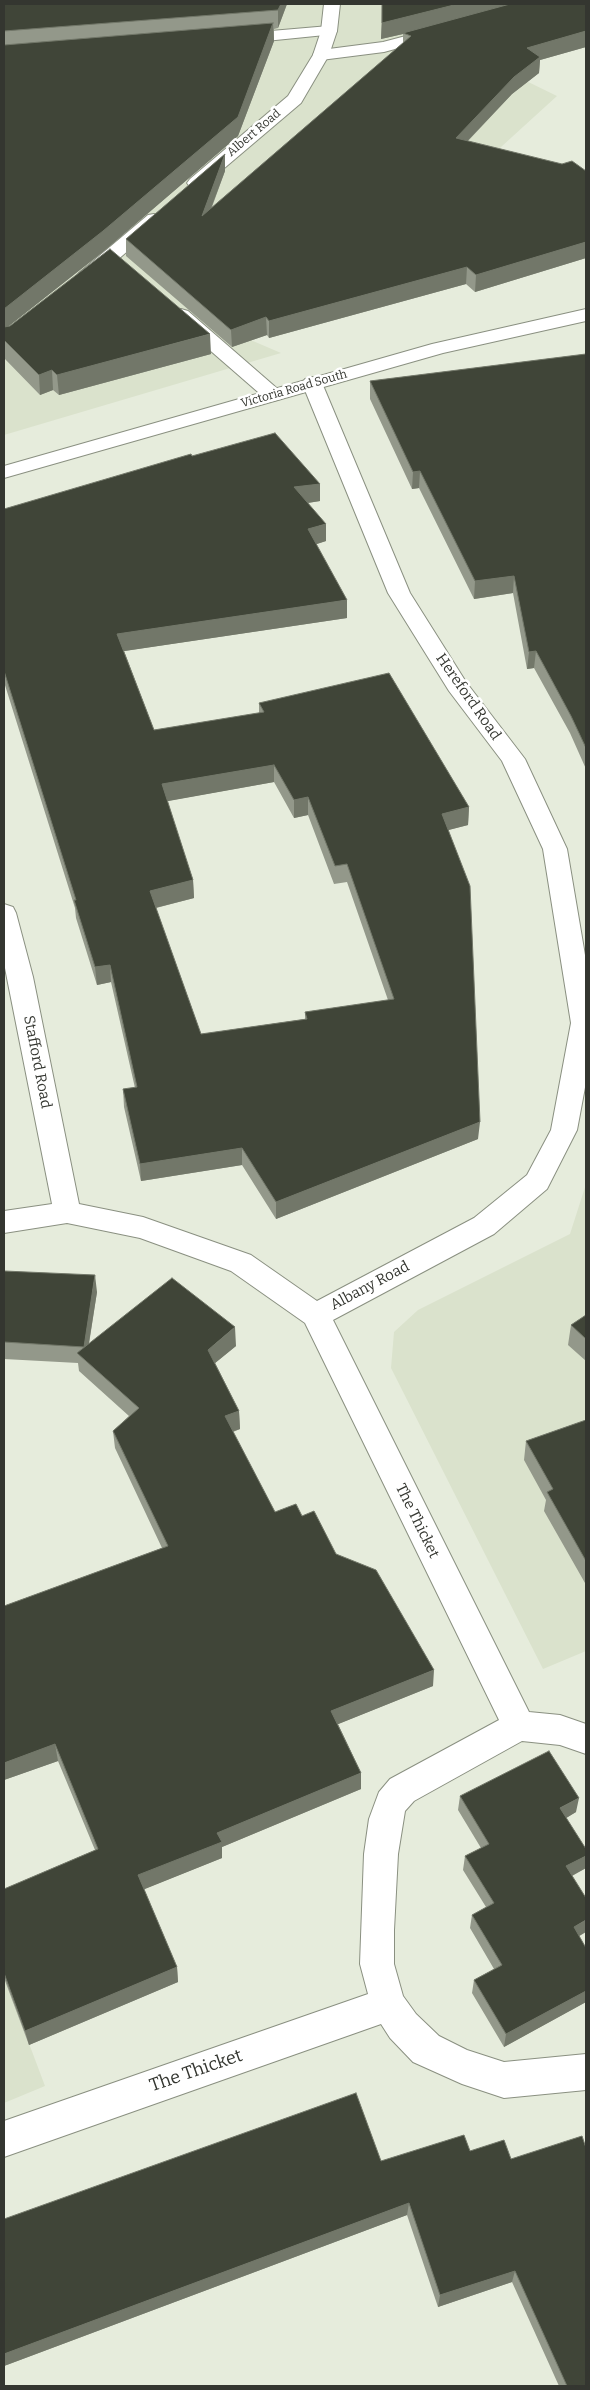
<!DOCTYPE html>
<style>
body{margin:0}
#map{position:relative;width:590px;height:2390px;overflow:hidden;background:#e6ecdc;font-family:Bitter,serif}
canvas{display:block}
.frame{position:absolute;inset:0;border:5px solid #343630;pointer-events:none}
</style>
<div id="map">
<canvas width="590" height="2390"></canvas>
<div class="frame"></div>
</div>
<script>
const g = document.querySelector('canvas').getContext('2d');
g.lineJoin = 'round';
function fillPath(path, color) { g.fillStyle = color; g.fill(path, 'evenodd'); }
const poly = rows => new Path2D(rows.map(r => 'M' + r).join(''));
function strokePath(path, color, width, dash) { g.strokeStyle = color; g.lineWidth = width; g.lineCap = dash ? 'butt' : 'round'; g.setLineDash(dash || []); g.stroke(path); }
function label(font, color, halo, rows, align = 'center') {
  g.font = font + ' Bitter,serif'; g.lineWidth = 5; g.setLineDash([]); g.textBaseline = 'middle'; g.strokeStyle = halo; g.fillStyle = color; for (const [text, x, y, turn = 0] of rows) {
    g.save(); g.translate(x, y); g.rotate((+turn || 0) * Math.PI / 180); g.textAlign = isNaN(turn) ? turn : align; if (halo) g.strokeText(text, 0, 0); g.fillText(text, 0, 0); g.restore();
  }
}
fillPath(poly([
 [175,4,576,4,442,40,557,96,456,188,239,335,281,353,4,435,4,138],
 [586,1184,586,1651,543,1669,391,1368,394,1332,418,1310,570,1234],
 [4,1977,45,2086,4,2103]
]), '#dae2cc');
const minor = poly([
 [329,26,335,28,337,31,335,34,236,44,230,42,228,39,230,36,236,34,329,26],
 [440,27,446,29,448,32,446,35,384,52,321,60,315,59,313,55,315,51,321,50,383,42,440,27],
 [181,309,188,311,280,391,283,395,280,399,273,401,266,399,174,319,171,315,174,311,181,309],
 [312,377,319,379,322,383,410,593,466,682,525,759,567,849,586,961,586,1082,577,1130,547,1189,494,1234,333,1320,529,1712,560,1715,586,1724,586,1754,560,1745,522,1741,414,1801,405,1811,398,1854,394,1930,394,1964,403,1996,416,2014,439,2036,467,2050,504,2062,586,2054,586,2090,504,2098,462,2084,413,2062,390,2038,381,2024,4,2157,4,2121,368,1994,360,1964,364,1854,369,1819,379,1792,390,1779,499,1720,305,1323,231,1271,140,1238,67,1223,4,1233,4,1211,52,1204,4,963,4,904,13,907,16,913,33,977,79,1204,143,1217,251,1255,317,1301,474,1218,527,1175,551,1130,571,1023,543,849,502,761,449,691,388,593,302,383,305,379,312,377]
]);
const major = poly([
 [324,4,340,4,337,31,329,55,301,103,202,187,190,187,187,183,190,179,288,96,313,55,321,31,324,4],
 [154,214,160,215,163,219,160,223,93,281,79,281,77,277,79,273,148,215,154,214],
 [586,309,586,321,443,353,4,478,4,466,432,344,586,309]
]);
strokePath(minor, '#8a9081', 2);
strokePath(major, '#8a9081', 2);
fillPath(minor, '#fff');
fillPath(major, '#fff');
fillPath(poly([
 [4,4,287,4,278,28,274,29,274,41,238,136,104,251,8,326,211,354,59,395,53,390,40,395,4,358],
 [382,4,586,4,586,47,540,60,539,73,512,94,468,141,586,171,586,258,475,292,466,284,269,338,267,335,232,347,126,256,126,239,225,154,225,171,212,207,403,43,403,34,381,39],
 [586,354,586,769,570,733,534,668,527,669,513,593,474,599,419,488,412,489,370,399,370,381],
 [192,456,320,484,320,501,308,503,326,541,316,544,347,618,124,651,154,730,259,713,259,703,469,807,468,825,448,830,478,1139,276,1219,242,1165,141,1181,124,1107,123,1089,135,1088,111,982,97,985,76,918,75,908,4,682,4,509],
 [274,782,294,818,308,815,334,884,347,882,388,1000,305,1012,305,1019,201,1034,156,908,194,898,193,880,167,801],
 [4,1271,97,1292,89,1344,236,1346,215,1363,239,1411,240,1429,233,1432,275,1512,302,1516,336,1554,433,1686,338,1724,361,1773,361,1789,222,1847,222,1858,144,1889,177,1967,178,1982,29,2045,4,1978,4,1889,95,1850,58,1761,4,1780,4,1606,162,1548,115,1448,113,1431,129,1416,79,1371,78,1363,4,1359],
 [586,1315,586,1361,568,1345,571,1325],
 [586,1420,586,1583,585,1583,544,1511,546,1500,524,1460,526,1441],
 [460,1796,576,1812,566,1818,586,1868,572,1876,579,1936,586,1948,586,2002,504,2047,472,1993,474,1980,494,1969,470,1928,472,1915,486,1907,463,1870,465,1856,481,1848,458,1810],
 [470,2151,586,2386,559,2386,512,2282,438,2307,407,2215,4,2366,4,2219,381,2161]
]), '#93988a');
fillPath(poly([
 [281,4,287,4,278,28,278,10],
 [458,4,519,4,403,33,403,34,381,39,382,23],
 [273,23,274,41,238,136,104,251,4,330,4,309],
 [586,31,586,47,540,60,539,73,512,94,455,154,456,138,527,48],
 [225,154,225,171,202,232,202,216],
 [586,242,586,258,475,292,476,275],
 [467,267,466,284,269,338,269,321],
 [266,317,267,335,232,347,231,330],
 [210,334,211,354,59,395,57,375],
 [52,370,53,390,40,395,39,375],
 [420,471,419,488,412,489,413,472],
 [320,484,320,501,294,505,294,487],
 [326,524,326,541,308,547,308,529],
 [514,576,513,593,474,599,475,581],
 [347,600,347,618,118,652,117,634],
 [536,651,534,668,527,669,529,652],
 [274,765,274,782,163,802,162,784],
 [308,797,308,815,294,818,294,800],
 [469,807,468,825,441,832,442,814],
 [193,880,194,898,151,909,150,891],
 [110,965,111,982,97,985,95,967],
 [480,1122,478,1139,276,1219,276,1202],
 [242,1148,242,1165,141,1181,140,1164],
 [95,1275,97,1292,86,1361,84,1347],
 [235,1327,236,1346,209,1368,208,1350],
 [239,1411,240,1429,225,1434,225,1416],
 [434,1670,433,1686,331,1727,331,1711],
 [55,1744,58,1761,4,1780,4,1763],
 [361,1773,361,1789,222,1847,222,1858,140,1891,138,1875,217,1833],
 [579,1798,576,1812,558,1823,560,1808],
 [586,1856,586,1868,564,1880,566,1866],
 [586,1920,586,1932,571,1941,574,1927],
 [177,1967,178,1982,29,2045,25,2031],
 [586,1991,586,2002,504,2047,506,2034],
 [409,2203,407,2215,4,2366,4,2354],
 [515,2271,512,2282,438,2307,440,2295]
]), '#727769');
const building = poly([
 [4,4,281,4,278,10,4,31,4,4],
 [382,4,458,4,382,23,382,4],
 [510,4,586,4,586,31,527,48,540,57,514,77,456,138,562,164,572,161,586,171,586,242,476,275,467,267,269,321,266,317,231,330,126,239,225,154,202,216,411,36,403,33,510,4],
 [273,23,238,117,103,231,4,309,4,45,273,23],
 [110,249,210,334,57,375,52,370,39,375,4,340,4,327,10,326,110,249],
 [586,354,586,748,571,716,536,651,529,652,514,576,475,581,420,471,413,472,370,381,586,354],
 [275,433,320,484,294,487,326,524,308,529,347,600,117,634,154,730,264,712,259,703,389,673,469,807,442,814,470,886,480,1122,276,1202,242,1148,140,1164,123,1089,137,1087,110,965,95,967,74,900,76,900,4,671,4,509,191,454,192,456,275,433],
 [274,765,294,800,308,797,335,866,347,864,394,999,305,1012,307,1019,201,1034,150,891,193,880,162,784,274,765],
 [4,1271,95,1275,84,1347,4,1342,4,1271],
 [172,1278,235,1327,208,1350,239,1411,225,1416,275,1512,296,1504,302,1516,314,1511,336,1554,376,1570,434,1670,331,1711,361,1773,217,1833,222,1842,138,1875,177,1967,25,2031,4,1973,4,1889,98,1849,55,1744,4,1763,4,1606,168,1546,113,1431,139,1408,77,1353,172,1278],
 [586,1315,586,1339,571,1325,586,1315],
 [586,1420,586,1561,547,1492,553,1489,526,1441,586,1420],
 [549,1751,579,1798,560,1808,586,1849,586,1856,566,1866,586,1898,586,1920,574,1927,586,1948,586,1991,506,2034,474,1980,502,1965,472,1915,494,1903,465,1856,489,1844,460,1796,549,1751],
 [356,2093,381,2161,464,2135,470,2151,504,2140,511,2159,582,2136,586,2148,586,2386,567,2386,515,2271,440,2295,409,2203,4,2354,4,2219,356,2093]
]);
fillPath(building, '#404538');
strokePath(building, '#727769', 1);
label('12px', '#343630', '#fff', [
 ["Albert Road",254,133,-40],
 ["Victoria Road South",294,389,-16]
]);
label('15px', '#343630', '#fff', [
 ["Hereford Road",468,697,55],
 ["Stafford Road",37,1062,79],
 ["Albany Road",370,1286,-28],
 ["The Thicket",417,1521,64]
]);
label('18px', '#343630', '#fff', [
 ["The Thicket",196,2071,-19]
]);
</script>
